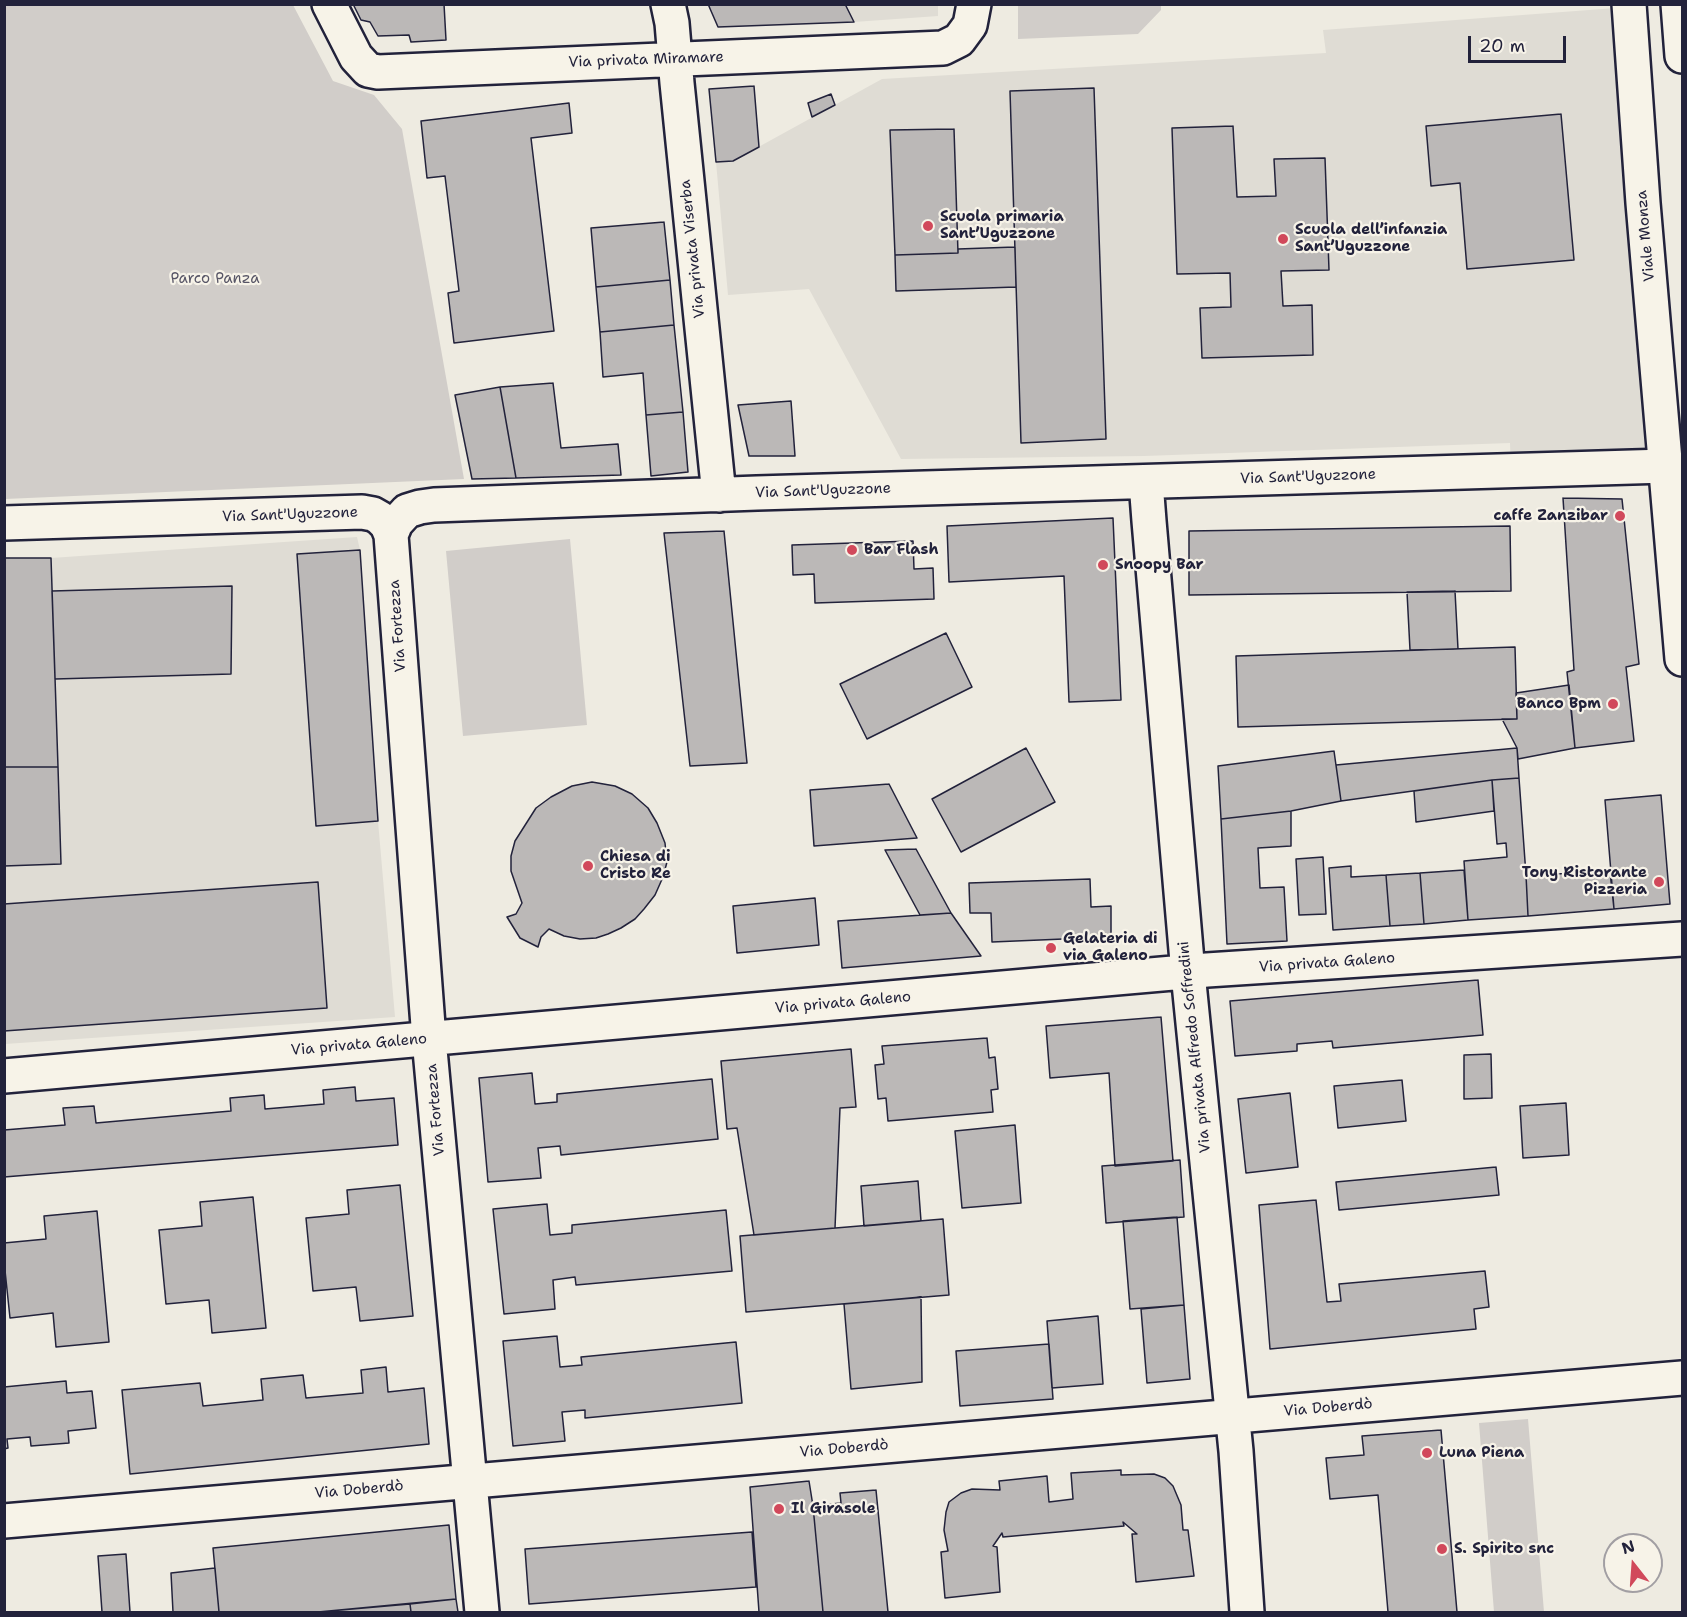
<!DOCTYPE html>
<meta charset="utf-8">
<style>
body{margin:0}
#map{position:relative;width:1687px;height:1617px;overflow:hidden;background:#eeebe1;font-family:"Shantell Sans",sans-serif}
canvas{display:block}
.frame{position:absolute;inset:0;border:6px solid #22223b;pointer-events:none}
.north{position:absolute;left:1603px;top:1533px;width:60px;height:60px;box-sizing:border-box;background:#f7f3e8;border:2px solid #a29fa3;border-radius:50%;rotate:343deg;font-size:16px;font-weight:700;line-height:24px;text-align:center;color:#22223b}
.north::after{content:'';display:block;margin:auto;width:21px;height:27px;background:#d1495b;clip-path:polygon(50% 0,100% 100%,50% 72%,0 100%)}
.scale{position:absolute;left:1468px;top:36px;width:98px;height:27px;box-sizing:border-box;border:3px solid #22223b;border-top:0;padding-left:8px;font-size:18px;line-height:21px;white-space:nowrap;color:#22223b;-webkit-text-stroke:4px #f7f3e8;paint-order:stroke}
</style>
<div id="map">
<canvas width="1687" height="1617"></canvas>
<div class="frame"></div>
<div class="north">N</div>
<div class="scale">20 m</div>
</div>
<script>
const g = document.querySelector('canvas').getContext('2d');
g.lineJoin = 'round';
function fillPath(path, color) { g.fillStyle = color; g.fill(path, 'evenodd'); }
const poly = rows => new Path2D(rows.map(r => 'M' + r).join(''));
function strokePath(path, color, width, dash) { g.strokeStyle = color; g.lineWidth = width; g.lineCap = dash ? 'butt' : 'round'; g.setLineDash(dash || []); g.stroke(path); }
function label(font, color, halo, rows, align = 'center') {
  g.font = font + ' "Shantell Sans",sans-serif'; g.lineWidth = 4.5; g.setLineDash([]); g.textBaseline = 'middle'; g.strokeStyle = halo; g.fillStyle = color; for (const [text, x, y, turn = 0] of rows) {
    g.save(); g.translate(x, y); g.rotate((+turn || 0) * Math.PI / 180); g.textAlign = isNaN(turn) ? turn : align; if (halo) g.strokeText(text, 0, 0); g.fillText(text, 0, 0); g.restore();
  }
}
fillPath(poly([
 [708,5,938,5,938,16,854,22,718,27],
 [1629,7,1666,466,1511,471,1510,443,1144,456,901,459,809,289,728,295,716,162,733,161,882,79,1326,53,1323,30],
 [357,537,360,550,378,821,395,1017,5,1044,5,558,51,558]
]), '#dfdcd4');
fillPath(poly([
 [1161,4,1161,10,1138,34,1018,39,1018,5],
 [4,5,293,5,333,81,374,95,402,129,464,479,5,499],
 [570,539,587,725,463,736,446,551],
 [1528,1419,1544,1612,1494,1612,1479,1423]
]), '#d1cdc9');
const building = poly([
 [353,4,444,4,446,40,411,42,409,35,378,36,370,22,361,20,353,4],
 [708,4,845,4,854,22,718,27,708,4],
 [754,86,759,147,733,161,716,162,709,89,754,86],
 [1094,88,1106,439,1021,443,1010,91,1094,88],
 [831,94,835,105,812,117,808,103,831,94],
 [569,103,572,133,531,138,554,331,454,343,448,293,459,291,445,176,427,178,421,121,569,103],
 [1561,114,1574,260,1467,269,1460,183,1431,186,1426,126,1561,114],
 [1233,126,1237,197,1276,196,1274,159,1325,158,1329,270,1281,271,1283,306,1312,305,1313,355,1202,358,1200,308,1231,307,1230,273,1177,274,1172,128,1233,126],
 [954,129,958,253,895,255,890,130,954,129],
 [664,222,670,280,596,287,591,228,664,222],
 [1015,247,1016,287,896,291,895,255,958,253,958,249,1015,247],
 [670,280,674,325,600,332,596,287,670,280],
 [674,325,683,412,646,415,643,373,603,377,600,332,674,325],
 [553,383,561,448,618,444,621,475,516,478,500,387,553,383],
 [500,387,516,478,472,479,455,395,500,387],
 [791,401,795,456,749,456,738,405,791,401],
 [683,412,688,472,651,476,646,415,683,412],
 [1563,498,1622,499,1639,664,1626,667,1634,741,1575,748,1567,672,1574,670,1563,498],
 [1113,518,1121,700,1069,702,1064,576,949,582,947,526,1113,518],
 [1510,526,1511,591,1189,595,1189,531,1510,526],
 [724,531,747,763,690,766,664,533,724,531],
 [913,541,914,569,933,568,934,599,815,603,814,574,793,575,792,545,913,541],
 [360,550,378,821,316,826,297,554,360,550],
 [4,558,51,558,58,767,4,767,4,558],
 [232,586,231,674,55,679,52,591,232,586],
 [1455,591,1458,649,1410,650,1407,592,1455,591],
 [946,633,972,687,867,739,840,684,946,633],
 [1515,647,1517,719,1238,727,1236,656,1515,647],
 [1569,685,1575,748,1518,759,1517,748,1502,719,1517,719,1516,693,1569,685],
 [1026,748,1055,802,961,852,932,799,1026,748],
 [1517,748,1519,778,1492,780,1341,801,1336,765,1517,748],
 [1334,751,1341,801,1291,811,1221,819,1218,766,1334,751],
 [4,767,58,767,61,864,4,866,4,767],
 [1519,778,1526,875,1528,916,1468,920,1464,861,1507,857,1506,843,1497,844,1492,780,1519,778],
 [1492,780,1494,811,1416,822,1414,791,1492,780],
 [592,782,615,786,632,794,648,808,657,823,665,843,667,862,663,877,655,895,644,909,635,919,621,928,608,934,596,938,580,939,564,936,549,929,541,937,538,947,520,938,507,917,516,914,522,903,511,871,511,856,515,841,536,808,551,797,572,786,592,782],
 [889,784,917,838,814,846,810,790,889,784],
 [1661,795,1670,904,1614,909,1605,800,1661,795],
 [1291,811,1291,846,1258,848,1260,888,1284,887,1287,941,1227,944,1221,819,1291,811],
 [916,849,951,913,920,915,885,850,916,849],
 [1323,857,1326,914,1299,915,1296,859,1323,857],
 [1351,866,1351,877,1386,875,1390,926,1333,930,1329,868,1351,866],
 [1464,870,1468,920,1424,924,1420,873,1464,870],
 [1610,872,1614,909,1528,916,1526,875,1610,872],
 [1420,873,1424,924,1390,926,1386,875,1420,873],
 [1090,879,1091,907,1111,906,1111,937,992,942,991,913,970,913,969,883,1090,879],
 [318,882,327,1008,4,1031,4,904,318,882],
 [815,898,819,945,737,953,733,906,815,898],
 [951,913,981,956,842,968,838,921,951,913],
 [1478,980,1483,1035,1333,1048,1332,1041,1297,1044,1297,1051,1235,1056,1230,1001,1478,980],
 [1161,1017,1173,1161,1115,1166,1109,1073,1050,1078,1046,1026,1161,1017],
 [987,1038,989,1058,995,1057,998,1089,991,1090,993,1112,888,1121,886,1098,878,1099,875,1065,884,1064,882,1046,987,1038],
 [851,1049,856,1107,840,1108,835,1228,754,1235,737,1128,727,1129,721,1061,851,1049],
 [1491,1054,1492,1098,1464,1099,1464,1055,1491,1054],
 [532,1073,535,1104,557,1102,557,1094,712,1079,718,1139,561,1155,560,1146,538,1148,541,1178,488,1182,479,1078,532,1073],
 [1402,1080,1406,1121,1338,1128,1334,1086,1402,1080],
 [355,1087,356,1101,394,1098,398,1145,4,1177,4,1130,65,1125,63,1108,94,1106,96,1123,231,1111,230,1098,264,1095,265,1109,324,1104,323,1090,355,1087],
 [1290,1093,1298,1167,1246,1173,1238,1099,1290,1093],
 [1566,1103,1569,1155,1523,1158,1520,1106,1566,1103],
 [1015,1125,1021,1203,962,1208,955,1131,1015,1125],
 [1180,1160,1184,1217,1106,1223,1102,1166,1180,1160],
 [1496,1167,1499,1195,1339,1210,1336,1182,1496,1167],
 [918,1181,921,1221,864,1226,861,1186,918,1181],
 [400,1185,413,1316,360,1321,356,1287,313,1291,306,1218,349,1214,347,1190,400,1185],
 [253,1197,266,1328,212,1333,209,1300,166,1304,159,1230,202,1226,200,1202,253,1197],
 [1316,1200,1327,1302,1341,1301,1339,1284,1485,1271,1489,1307,1474,1309,1476,1329,1270,1349,1259,1205,1316,1200],
 [547,1204,550,1235,572,1233,572,1225,726,1210,732,1271,576,1285,575,1277,553,1280,555,1309,504,1314,493,1209,547,1204],
 [97,1211,109,1342,56,1347,53,1313,10,1318,4,1261,4,1243,46,1239,44,1216,97,1211],
 [1177,1217,1184,1305,1130,1309,1123,1221,1177,1217],
 [943,1219,949,1295,746,1312,740,1236,943,1219],
 [921,1297,922,1382,851,1389,844,1304,921,1297],
 [1184,1305,1190,1379,1147,1383,1141,1309,1184,1305],
 [1098,1316,1103,1384,1052,1388,1047,1321,1098,1316],
 [557,1336,560,1367,582,1365,581,1357,736,1342,742,1403,585,1418,585,1410,562,1412,565,1441,513,1446,503,1341,557,1336],
 [1049,1344,1053,1399,960,1406,956,1351,1049,1344],
 [386,1367,388,1392,424,1388,429,1444,130,1474,122,1390,200,1383,203,1406,263,1400,261,1379,303,1375,306,1398,363,1393,361,1370,386,1367],
 [66,1381,67,1393,92,1391,96,1428,68,1431,69,1443,31,1446,30,1437,7,1439,8,1448,4,1449,4,1387,66,1381],
 [1441,1430,1457,1612,1388,1612,1378,1495,1330,1499,1326,1458,1364,1455,1362,1436,1441,1430],
 [1121,1470,1121,1475,1154,1474,1165,1478,1173,1486,1181,1505,1183,1530,1188,1530,1194,1576,1136,1582,1132,1534,1137,1534,1123,1522,1124,1526,1003,1537,1002,1533,993,1546,997,1547,1000,1592,945,1598,941,1552,948,1551,944,1530,946,1512,949,1502,961,1493,972,1489,1000,1490,999,1481,1047,1476,1049,1502,1073,1499,1071,1473,1121,1470],
 [809,1481,813,1506,823,1612,759,1612,750,1487,809,1481],
 [876,1490,888,1612,823,1612,813,1506,841,1503,840,1493,876,1490],
 [449,1525,456,1599,318,1612,219,1612,213,1548,449,1525],
 [752,1532,756,1587,529,1604,525,1549,752,1532],
 [126,1554,130,1612,102,1612,98,1556,126,1554],
 [215,1568,219,1612,173,1612,171,1573,215,1568],
 [456,1599,458,1612,411,1612,410,1604,456,1599],
 [410,1604,411,1612,318,1612,410,1604]
]);
fillPath(building, '#bbb8b7');
strokePath(building, '#22223b', 1.5);
const minor = poly([
 [329,4,356,57,368,70,378,72,943,48,959,40,970,25,974,4],
 [668,4,672,23,677,83,719,495],
 [1146,482,1149,521,1188,973,1236,1451,1247,1612],
 [4,523,362,512,373,514,380,518,387,525,391,535,429,1039,482,1612],
 [391,535,396,523,407,511,420,507,434,505,757,493,1666,466],
 [4,1076,1207,970,1682,939],
 [4,1521,1682,1378]
]);
const major = poly([
 [1629,4,1643,203,1682,659],
 [1678,4,1682,56]
]);
strokePath(minor, '#22223b', 38);
strokePath(major, '#22223b', 38);
strokePath(minor, '#f7f3e8', 33);
strokePath(major, '#f7f3e8', 33);
for (const [x, y, r, color] of [
 [928,226,6,"#d1495b"],
 [1283,239,6,"#d1495b"],
 [1620,516,6,"#d1495b"],
 [852,550,6,"#d1495b"],
 [1103,565,6,"#d1495b"],
 [1613,704,6,"#d1495b"],
 [588,866,6,"#d1495b"],
 [1659,882,6,"#d1495b"],
 [1051,948,6,"#d1495b"],
 [1427,1453,6,"#d1495b"],
 [779,1509,6,"#d1495b"],
 [1442,1549,6,"#d1495b"]
]) { const dot = new Path2D(); dot.arc(x, y, r, 0, 2 * Math.PI); g.fillStyle = color; g.fill(dot); strokePath(dot, '#f7f3e8', 2); }
label('15px', '#22223b', '#f7f3e8', [
 ["Via privata Miramare",646,60,-2],
 ["Viale Monza",1646,236,-95],
 ["Via privata Viserba",693,249,-96],
 ["Via Sant'Uguzzone",1308,477,-2],
 ["Via Sant'Uguzzone",823,491,-2],
 ["Via Sant'Uguzzone",290,515,-2],
 ["Via Fortezza",398,626,-94],
 ["Via privata Galeno",1327,963,-4],
 ["Via privata Galeno",843,1003,-5],
 ["Via privata Galeno",359,1045,-5],
 ["Via privata Alfredo Soffredini",1195,1047,-96],
 ["Via Fortezza",436,1110,-95],
 ["Via Doberdò",1328,1408,-5],
 ["Via Doberdò",844,1449,-5],
 ["Via Doberdò",359,1490,-5]
]);
label('bold 15px', '#22223b', '#f7f3e8', [
 ["Scuola primaria",940,217],
 ["Sant’Uguzzone",940,234],
 ["Scuola dell’infanzia",1295,230],
 ["Sant’Uguzzone",1295,247],
 ["caffe Zanzibar",1608,516,"right"],
 ["Bar Flash",864,550],
 ["Snoopy Bar",1115,565],
 ["Banco Bpm",1601,704,"right"],
 ["Chiesa di",600,857],
 ["Cristo Re",600,874],
 ["Tony Ristorante",1647,873,"right"],
 ["Pizzeria",1647,890,"right"],
 ["Gelateria di",1063,939],
 ["via Galeno",1063,956],
 ["Luna Piena",1439,1453],
 ["Il Girasole",791,1509],
 ["S. Spirito snc",1454,1549]
], 'left');
label('15px', '#575566', '#f7f3e8', [
 ["Parco Panza",215,279]
]);
</script>
